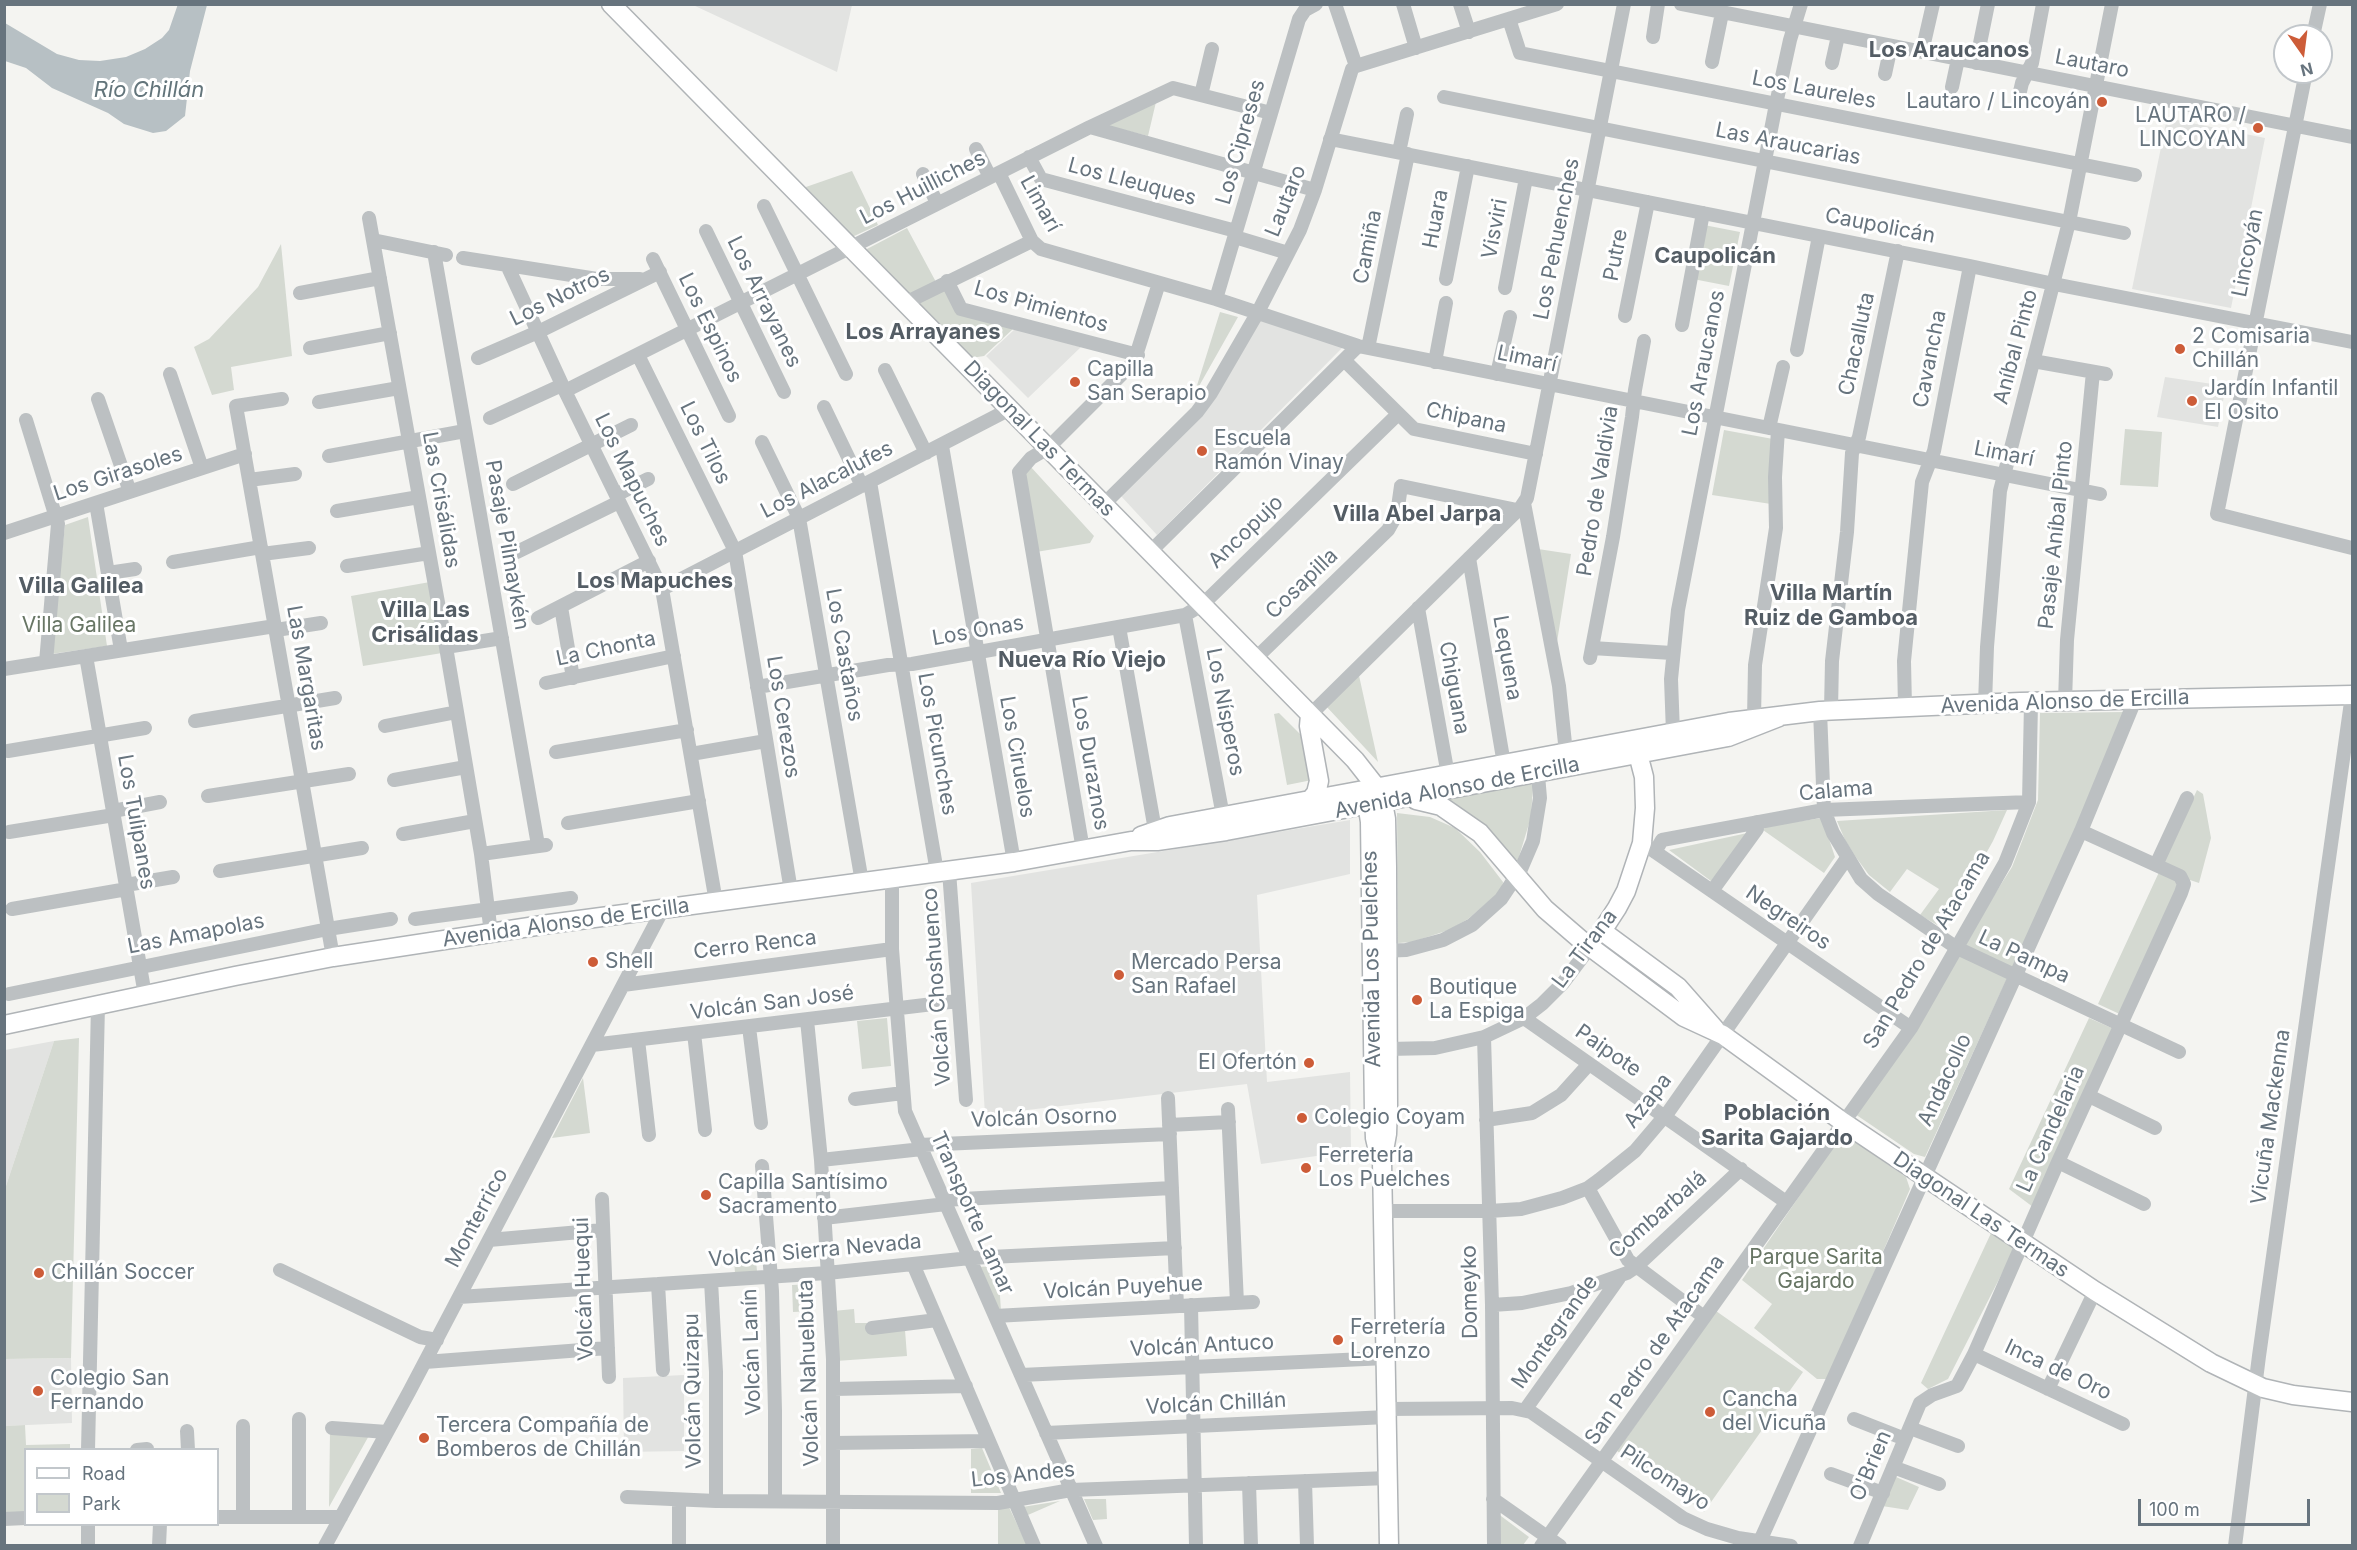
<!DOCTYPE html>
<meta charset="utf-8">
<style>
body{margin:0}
#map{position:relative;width:2357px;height:1550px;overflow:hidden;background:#f4f4f1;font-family:Inter,sans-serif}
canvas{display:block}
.frame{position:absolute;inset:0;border:6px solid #67747e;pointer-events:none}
.legend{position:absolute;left:24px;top:1448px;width:195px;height:78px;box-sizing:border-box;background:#fff;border:2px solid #c2c7cb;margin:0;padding:8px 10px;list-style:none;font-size:18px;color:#67747e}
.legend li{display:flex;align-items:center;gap:12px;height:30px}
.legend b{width:30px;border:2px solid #c2c7cb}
.north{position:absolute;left:2273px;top:24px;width:60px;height:60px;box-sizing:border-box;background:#fff;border:2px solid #c2c7cb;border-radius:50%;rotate:166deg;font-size:16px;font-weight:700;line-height:24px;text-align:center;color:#67747e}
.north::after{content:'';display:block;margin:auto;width:21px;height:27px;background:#cd5c38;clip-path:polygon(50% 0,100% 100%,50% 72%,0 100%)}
.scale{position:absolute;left:2138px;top:1499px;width:172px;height:27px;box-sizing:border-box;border:3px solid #67747e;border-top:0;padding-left:8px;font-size:18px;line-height:21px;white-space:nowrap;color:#67747e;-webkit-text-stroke:4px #fff;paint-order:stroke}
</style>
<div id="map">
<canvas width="2357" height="1550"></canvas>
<div class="frame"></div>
<ul class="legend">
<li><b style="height:8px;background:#fff"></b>Road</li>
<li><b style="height:16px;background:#d4d9d1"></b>Park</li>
</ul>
<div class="north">N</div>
<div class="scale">100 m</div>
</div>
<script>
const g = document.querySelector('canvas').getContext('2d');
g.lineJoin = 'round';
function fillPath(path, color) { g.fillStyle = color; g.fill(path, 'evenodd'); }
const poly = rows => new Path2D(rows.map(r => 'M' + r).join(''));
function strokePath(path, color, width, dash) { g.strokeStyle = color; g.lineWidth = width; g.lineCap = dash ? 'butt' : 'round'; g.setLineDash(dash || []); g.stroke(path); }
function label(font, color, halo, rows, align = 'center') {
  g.font = font + ' Inter,sans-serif'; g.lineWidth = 6; g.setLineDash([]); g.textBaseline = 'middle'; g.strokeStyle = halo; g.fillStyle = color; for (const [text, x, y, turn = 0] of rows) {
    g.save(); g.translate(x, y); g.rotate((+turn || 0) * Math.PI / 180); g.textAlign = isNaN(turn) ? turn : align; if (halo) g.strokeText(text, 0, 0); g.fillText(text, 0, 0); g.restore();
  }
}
fillPath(poly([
 [693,5,852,5,837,72],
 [2167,118,2265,138,2231,308,2132,289],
 [1261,318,1344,346,1157,535,1121,496,1209,406],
 [1015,329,1081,347,1028,398,986,356],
 [2165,377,2226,386,2218,427,2157,417],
 [1350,820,1350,874,1257,895,1267,1082,1350,1072,1351,1151,1261,1164,1247,1084,985,1115,971,883],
 [54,1041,5,1189,5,1050],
 [71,1358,72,1423,5,1426,5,1359],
 [684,1375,684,1451,624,1452,623,1378]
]), '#e2e3e1');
fillPath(poly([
 [1156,102,1148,136,1101,124],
 [852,171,878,225,852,237,803,188],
 [1704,225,1740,232,1729,286,1693,279],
 [907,228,936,282,910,295,865,250],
 [281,244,292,356,231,367,234,390,212,395,194,347,209,339,258,287],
 [946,287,959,312,1014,328,984,356,971,358,917,303],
 [1220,312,1238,317,1194,395],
 [2125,429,2162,432,2158,487,2120,485],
 [1724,430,1773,439,1771,504,1712,495],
 [1030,466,1094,536,1090,543,1036,552,1022,473],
 [88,517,107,646,51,654,65,525],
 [1538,549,1571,554,1557,642],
 [430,582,442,653,363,666,351,596],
 [1358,671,1378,762,1325,705],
 [2125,712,2068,846,1925,1157,1914,1154,1855,1114,2012,867,2038,800,2040,713],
 [1279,713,1303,737,1312,780,1287,785,1274,714],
 [1526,782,1533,785,1531,817,1518,860,1513,859,1446,802,1450,797],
 [2197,790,2203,794,2211,838,2199,883,2190,880,2126,1017,2098,1004],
 [2007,810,1993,841,1944,929,1920,915,1939,889,1907,869,1890,892,1869,875,1855,856,1845,840,1837,821],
 [1397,813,1430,817,1455,828,1480,852,1503,882,1502,888,1495,896,1468,919,1449,930,1412,942,1398,943],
 [1822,818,1835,857,1824,873,1763,830,1766,826],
 [1752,832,1711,881,1669,850],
 [887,1018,891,1066,862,1069,857,1021],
 [2089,1018,2114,1029,2033,1207,2009,1189],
 [79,1038,71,1358,5,1359,5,1189,54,1041],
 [583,1078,590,1133,552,1138],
 [1847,1136,1906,1177,1910,1189,1828,1379,1817,1379,1754,1328,1772,1304,1742,1280,1839,1138],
 [1992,1231,2016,1246,1948,1379,1928,1389,1921,1383],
 [756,1258,757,1272,735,1273,734,1260],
 [998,1266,1001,1311,997,1311,977,1267],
 [813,1284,814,1311,793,1312,792,1285],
 [854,1309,855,1323,868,1323,869,1332,905,1330,907,1356,836,1361,833,1311],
 [1716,1311,1803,1372,1704,1512,1617,1451],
 [25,1425,26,1445,70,1444,70,1449,26,1450,25,1512,5,1512,5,1426],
 [330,1432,371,1432,329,1507],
 [982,1448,1001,1493,971,1493,971,1449],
 [1896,1477,1919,1487,1908,1510,1882,1506],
 [1084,1499,1106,1499,1107,1519,1093,1520],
 [1060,1501,1021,1518,1016,1508],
 [1007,1503,1027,1545,998,1546,998,1504],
 [1493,1510,1529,1537,1523,1545,1493,1545]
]), '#d4d9d1');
fillPath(poly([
 [178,4,207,5,190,71,185,116,166,131,153,133,124,124,108,113,52,88,26,68,5,61,5,23,57,54,79,60,100,61,126,57,145,49,162,38,169,30]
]), '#b7c0c4');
const major = poly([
 [611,4,1355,760,1377,788,1383,803,1386,819,1387,867,1388,1106,1387,1134,1382,1162,1389,1546],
 [1629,746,1638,754,1644,777,1645,808,1642,843,1626,891,1617,908,1602,931,1678,987,1715,1029],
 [1366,796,1370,822,1374,1113,1375,1138,1378,1151],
 [1310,800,1316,793,1319,781,1309,726,1310,715],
 [1416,800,1441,806,1480,833,1545,909,1581,940,1684,1017,1723,1035,1843,1122,2095,1291,2211,1363,2263,1388,2293,1395,2352,1402],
 [1141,836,1170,826,1729,722,1820,711,2020,702,2352,695],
 [4,1025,235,976,333,957,549,924,1014,862,1131,841,1157,841,1226,831,1728,737,1779,717]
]);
strokePath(major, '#b0b4b7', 21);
strokePath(poly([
 [1335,4,1356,66],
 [1403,4,1416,48],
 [1460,4,1469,32],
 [1681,4,2352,137],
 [1509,19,1520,53,2135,175],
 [2313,36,2320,4],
 [1653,37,1658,4],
 [1922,52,1933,4],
 [1712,62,1722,13],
 [1832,63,1838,36],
 [1976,63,1988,4],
 [2306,72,2217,514,2352,548],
 [1885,74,1891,46],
 [1952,87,1958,59],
 [1201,95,1212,49],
 [1444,97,2124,233],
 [2018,100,2022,83,2032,63,2043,4],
 [1090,127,1173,88,1271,113],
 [1330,139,1970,266,2054,284,2352,342],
 [976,149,990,177],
 [1399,152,1407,114],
 [1029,157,1041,179,1236,231],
 [999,173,1032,241,1041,249,1216,299,1358,346,2100,494],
 [923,174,937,203],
 [764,206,846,374],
 [369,218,446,647,481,854,491,933],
 [706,231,784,392],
 [1235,237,1288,253],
 [373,240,446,255],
 [434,252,538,845],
 [463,258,597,279,640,279],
 [653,259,729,416],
 [507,265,565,391,662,589,716,902],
 [1446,279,1468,166],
 [947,281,961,309,1138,355],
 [1505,288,1526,178],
 [300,293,380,278],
 [1216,299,1299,19,1305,10,1316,4],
 [905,303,1032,241],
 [1625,316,1648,202],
 [1682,325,1703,213],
 [310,348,390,333],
 [1368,348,1408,154],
 [1797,350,1819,236],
 [638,355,735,551,791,891],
 [478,358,538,332,660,272],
 [1344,360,1414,429,1536,454],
 [2033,361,2106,374],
 [1435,362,1446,303],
 [885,370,926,453],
 [170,374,202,468],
 [1497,374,1510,317],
 [565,391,1090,127,1315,190],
 [98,399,130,492],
 [282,399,236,406,333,957],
 [319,402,399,388],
 [824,407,862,486],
 [490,418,562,385],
 [26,420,58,524,46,662],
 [1769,428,1783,367],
 [762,442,799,518,862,882],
 [942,446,1014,862],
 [329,456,465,431],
 [249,480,295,474],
 [870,482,937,872],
 [513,484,631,425],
 [616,495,648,479],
 [96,503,121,650],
 [1524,503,1559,686,1566,753],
 [1103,505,1197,412,1211,393,1258,312,1300,230,1315,190,1352,69,1356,66,1557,4],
 [337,511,419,497],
 [4,533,245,454],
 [517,552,619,502],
 [1150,552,1358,346],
 [262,554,309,548],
 [1469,558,1504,764],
 [173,562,261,547],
 [347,566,429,553],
 [108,573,135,569],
 [662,589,1010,409],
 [561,607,573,678],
 [1418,608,1448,775],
 [1185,615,1223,816],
 [538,618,649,561],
 [1119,627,1155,830],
 [276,630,321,623],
 [446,647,502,638],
 [1592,648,1672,653],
 [86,656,145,995],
 [1590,658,1613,537,1632,417,1635,390,1644,341],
 [1255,659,1388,530,1397,514,1401,486,1517,510],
 [4,669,275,626],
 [546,683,674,656],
 [757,687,888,665,912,664,1185,615,1202,605,1397,415],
 [2065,702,2067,640,2093,372],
 [1985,704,1987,647,2000,491,2069,222,2112,4],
 [1905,707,1904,661,1922,482,1934,451,1970,266],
 [1831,710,1832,661,1847,532,1852,453,1859,437,1898,251],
 [1820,711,1824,810,1833,833,1861,879,1878,894,1957,948,2179,1052],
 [1310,715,1521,507,1527,498,1624,4],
 [1754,719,1755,665,1776,528,1775,477,1778,430],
 [195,721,335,698],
 [385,726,457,712],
 [1673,733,1671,679,1678,610,1776,104,1790,40,1801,4],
 [8,751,145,728],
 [556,752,687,730],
 [691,754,766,741],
 [394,780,466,767],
 [208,796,349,774],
 [113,811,160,802],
 [568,823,699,801],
 [9,832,114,815],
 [403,834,475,821],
 [1648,847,1911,1028],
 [1083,850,1019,472,1031,458,1048,448,1134,362,1159,283],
 [1655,852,1662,840,1824,810,2029,802],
 [481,854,546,845],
 [2156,865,2187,798],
 [220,871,362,848],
 [949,871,966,1100],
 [892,878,892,949,905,1111,1096,1546],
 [126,885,173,877],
 [1712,891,1757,829,1757,822],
 [12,909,127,889],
 [415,919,571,898],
 [1380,951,1406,950,1443,940,1472,925,1501,899,1521,869,1533,841,1540,798,1537,763],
 [623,985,892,949],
 [9,994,328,929,391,919],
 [1524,1018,1786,1202],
 [807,1020,821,1160,833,1359,833,1546],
 [749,1027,761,1123],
 [694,1033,705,1130],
 [1484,1037,1492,1305,1494,1546],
 [638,1040,649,1135],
 [592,1045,958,1001],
 [1388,1049,1435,1048,1484,1037,1524,1018,1542,1004,1563,983,1602,931],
 [2089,1096,2155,1128],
 [1168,1098,1177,1306],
 [855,1099,903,1093],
 [1228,1109,1237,1303],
 [1486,1120,1532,1113,1561,1095,1589,1064],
 [1169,1125,1229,1122],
 [919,1145,1170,1134],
 [821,1160,922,1149],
 [2058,1162,2144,1204],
 [762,1166,772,1291,775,1411,775,1501],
 [1588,1188,1628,1260,1704,1317],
 [602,1199,609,1377],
 [943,1200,1172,1188],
 [1384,1211,1489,1211,1521,1209,1562,1198,1588,1188,1599,1180,1635,1151,1669,1111,1847,858],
 [824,1218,946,1204],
 [489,1240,603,1230],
 [913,1264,1034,1546],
 [280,1270,420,1337,437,1340],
 [711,1281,716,1372,716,1501],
 [658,1284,663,1370],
 [459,1297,827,1273,970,1258,1175,1248],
 [1191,1305,1196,1546],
 [1492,1305,1522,1303,1571,1293,1627,1273,1636,1267,1741,1169],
 [995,1316,1253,1302],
 [872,1328,937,1320],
 [1974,1354,2123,1424],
 [425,1362,608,1348],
 [1021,1375,1386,1358],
 [834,1389,966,1386],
 [2048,1389,2095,1291],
 [1387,1409,1512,1408,1531,1412,1683,1518,1707,1529,1738,1538,1791,1546],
 [1525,1410,1619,1278],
 [299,1419,299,1517],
 [1854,1419,1905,1439],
 [243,1426,243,1517],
 [332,1428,387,1432],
 [1910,1428,1958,1446],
 [187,1431,188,1450],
 [1046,1433,1387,1417],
 [833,1443,989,1441],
 [88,1450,98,1005],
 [137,1450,147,1449],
 [1893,1467,1939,1484],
 [1831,1474,1883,1493],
 [1305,1481,1307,1546],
 [1249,1483,1251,1546],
 [627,1497,716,1501,998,1503,1071,1490,1388,1478],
 [1493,1499,1560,1546],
 [218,1517,341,1517],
 [4,1519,26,1518],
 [88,1524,88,1546],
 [1760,1541,2081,831,2135,700],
 [159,1546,160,1524],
 [325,1546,409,1392,663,909],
 [679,1546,679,1500],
 [1541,1546,1911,1028,2005,863,2029,802,2031,703],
 [1860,1546,1920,1403,1932,1395,1957,1386,1974,1354,2058,1162,2181,893,2184,884,2180,876,2081,831],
 [2235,1546,2259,1356,2352,695]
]), '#bcc0c2', 14);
strokePath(major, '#fff', 18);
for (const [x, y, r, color] of [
 [2102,102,6,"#cd5c38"],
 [2258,128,6,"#cd5c38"],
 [2180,349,6,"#cd5c38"],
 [1075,382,6,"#cd5c38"],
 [2192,401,6,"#cd5c38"],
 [1202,451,6,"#cd5c38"],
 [593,962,6,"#cd5c38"],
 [1119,975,6,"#cd5c38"],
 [1417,1000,6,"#cd5c38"],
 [1309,1063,6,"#cd5c38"],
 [1302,1118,6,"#cd5c38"],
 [1306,1168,6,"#cd5c38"],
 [706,1195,6,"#cd5c38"],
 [39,1273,6,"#cd5c38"],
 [1338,1340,6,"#cd5c38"],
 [38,1391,6,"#cd5c38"],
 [1710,1412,6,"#cd5c38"],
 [424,1438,6,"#cd5c38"]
]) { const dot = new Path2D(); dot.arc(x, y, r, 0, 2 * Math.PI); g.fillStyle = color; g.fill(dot); strokePath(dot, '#fff', 2); }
label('21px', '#67747e', '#fff', [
 ["Lautaro",2092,64,11],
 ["Los Laureles",1814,90,11],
 ["Los Cipreses",1241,142,-74],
 ["Las Araucarias",1788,144,11],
 ["Los Lleuques",1132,182,15],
 ["Los Huilliches",923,188,-27],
 ["Lautaro",1286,201,-68],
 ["Limarí",1040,204,61],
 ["Huara",1436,219,-79],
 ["Caupolicán",1880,226,11],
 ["Visviri",1495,229,-79],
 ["Los Pehuenches",1557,239,-79],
 ["Camiña",1368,247,-79],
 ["Lincoyán",2248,253,-79],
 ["Putre",1616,255,-79],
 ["Los Notros",560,297,-26],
 ["Los Arrayanes",764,302,64],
 ["Los Pimientos",1041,307,16],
 ["Los Espinos",710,328,64],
 ["Chacalluta",1857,344,-78],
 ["Aníbal Pinto",2016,347,-75],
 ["Limarí",1527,359,12],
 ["Cavancha",1930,359,-79],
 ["Los Araucanos",1704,363,-79],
 ["Chipana",1466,418,12],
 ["Diagonal Las Termas",1039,439,46],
 ["Los Tilos",705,443,64],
 ["Limarí",2004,454,11],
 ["Los Girasoles",118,474,-18],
 ["Los Mapuches",632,480,64],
 ["Los Alacalufes",827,480,-27],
 ["Pedro de Valdivia",1598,491,-81],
 ["Las Crisálidas",441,500,80],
 ["Ancopujo",1246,532,-44],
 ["Pasaje Aníbal Pinto",2056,535,-84],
 ["Pasaje Pilmaykén",507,545,80],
 ["Cosapilla",1302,584,-44],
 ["Los Onas",978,631,-10],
 ["La Chonta",606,649,-12],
 ["Los Castaños",844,655,80],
 ["Lequena",1507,658,80],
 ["Las Margaritas",306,678,80],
 ["Chiguana",1454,688,80],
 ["Avenida Alonso de Ercilla",2065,702,-2],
 ["Los Nísperos",1225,712,79],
 ["Los Cerezos",783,717,81],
 ["Los Picunches",937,744,80],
 ["Los Ciruelos",1017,757,80],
 ["Los Duraznos",1090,763,80],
 ["Avenida Alonso de Ercilla",1457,788,-11],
 ["Calama",1836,791,-5],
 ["Los Tulipanes",136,822,80],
 ["Negreiros",1788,918,34],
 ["Avenida Alonso de Ercilla",566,923,-8],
 ["Las Amapolas",196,934,-11],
 ["Cerro Renca",755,945,-7],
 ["La Tirana",1585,949,-53],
 ["San Pedro de Atacama",1927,950,-59],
 ["La Pampa",2024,957,25],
 ["Avenida Los Puelches",1372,959,-91],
 ["Volcán Choshuenco",937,987,-94],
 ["Volcán San José",772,1003,-7],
 ["Paipote",1608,1051,35],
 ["Andacollo",1945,1080,-65],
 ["Azapa",1648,1101,-52],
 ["Vicuña Mackenna",2271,1117,-82],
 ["Volcán Osorno",1044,1118,-2],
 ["La Candelaria",2051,1129,-66],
 ["Transporte Lamar",972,1213,66],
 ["Combarbalá",1658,1215,-41],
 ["Diagonal Las Termas",1981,1215,34],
 ["Monterrico",477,1218,-62],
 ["Volcán Sierra Nevada",815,1251,-5],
 ["Volcán Puyehue",1123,1288,-3],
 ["Volcán Huequi",584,1289,-92],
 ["Domeyko",1470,1292,-91],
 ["Montegrande",1555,1332,-55],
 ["Volcán Antuco",1202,1346,-3],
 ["San Pedro de Atacama",1655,1350,-55],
 ["Volcán Lanín",752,1352,-92],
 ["Inca de Oro",2058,1370,25],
 ["Volcán Nahuelbuta",809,1373,-92],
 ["Volcán Quizapu",693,1391,-91],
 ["Volcán Chillán",1216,1404,-3],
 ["O'Brien",1871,1466,-67],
 ["Los Andes",1023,1475,-6],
 ["Pilcomayo",1665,1478,33]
]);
label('21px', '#67747e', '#fff', [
 ["Lautaro / Lincoyán",2090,102,"right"],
 ["LAUTARO /",2246,116,"right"],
 ["LINCOYAN",2246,140,"right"],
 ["2 Comisaria",2192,337],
 ["Chillán",2192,361],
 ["Capilla",1087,370],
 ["San Serapio",1087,394],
 ["Jardín Infantil",2204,389],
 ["El Osito",2204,413],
 ["Escuela",1214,439],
 ["Ramón Vinay",1214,463],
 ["Shell",605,962],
 ["Mercado Persa",1131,963],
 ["San Rafael",1131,987],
 ["Boutique",1429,988],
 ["La Espiga",1429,1012],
 ["El Ofertón",1297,1063,"right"],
 ["Colegio Coyam",1314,1118],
 ["Ferretería",1318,1156],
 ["Los Puelches",1318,1180],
 ["Capilla Santísimo",718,1183],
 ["Sacramento",718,1207],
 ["Chillán Soccer",51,1273],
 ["Ferretería",1350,1328],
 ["Lorenzo",1350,1352],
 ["Colegio San",50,1379],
 ["Fernando",50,1403],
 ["Cancha",1722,1400],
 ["del Vicuña",1722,1424],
 ["Tercera Compañía de",436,1426],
 ["Bomberos de Chillán",436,1450]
], 'left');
label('21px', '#687665', '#fff', [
 ["Villa Galilea",79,626],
 ["Parque Sarita",1816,1258],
 ["Gajardo",1816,1282]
]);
label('bold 22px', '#545d65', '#fff', [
 ["Los Araucanos",1949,50],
 ["Caupolicán",1715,256],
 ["Los Arrayanes",923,332],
 ["Villa Abel Jarpa",1417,514],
 ["Los Mapuches",655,581],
 ["Villa Galilea",81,586],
 ["Villa Martín",1831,593],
 ["Ruiz de Gamboa",1831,618],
 ["Villa Las",425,610],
 ["Crisálidas",425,635],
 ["Nueva Río Viejo",1082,660],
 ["Población",1777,1113],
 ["Sarita Gajardo",1777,1138]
]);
label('italic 22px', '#63757b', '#fff', [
 ["Río Chillán",149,90]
]);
</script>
